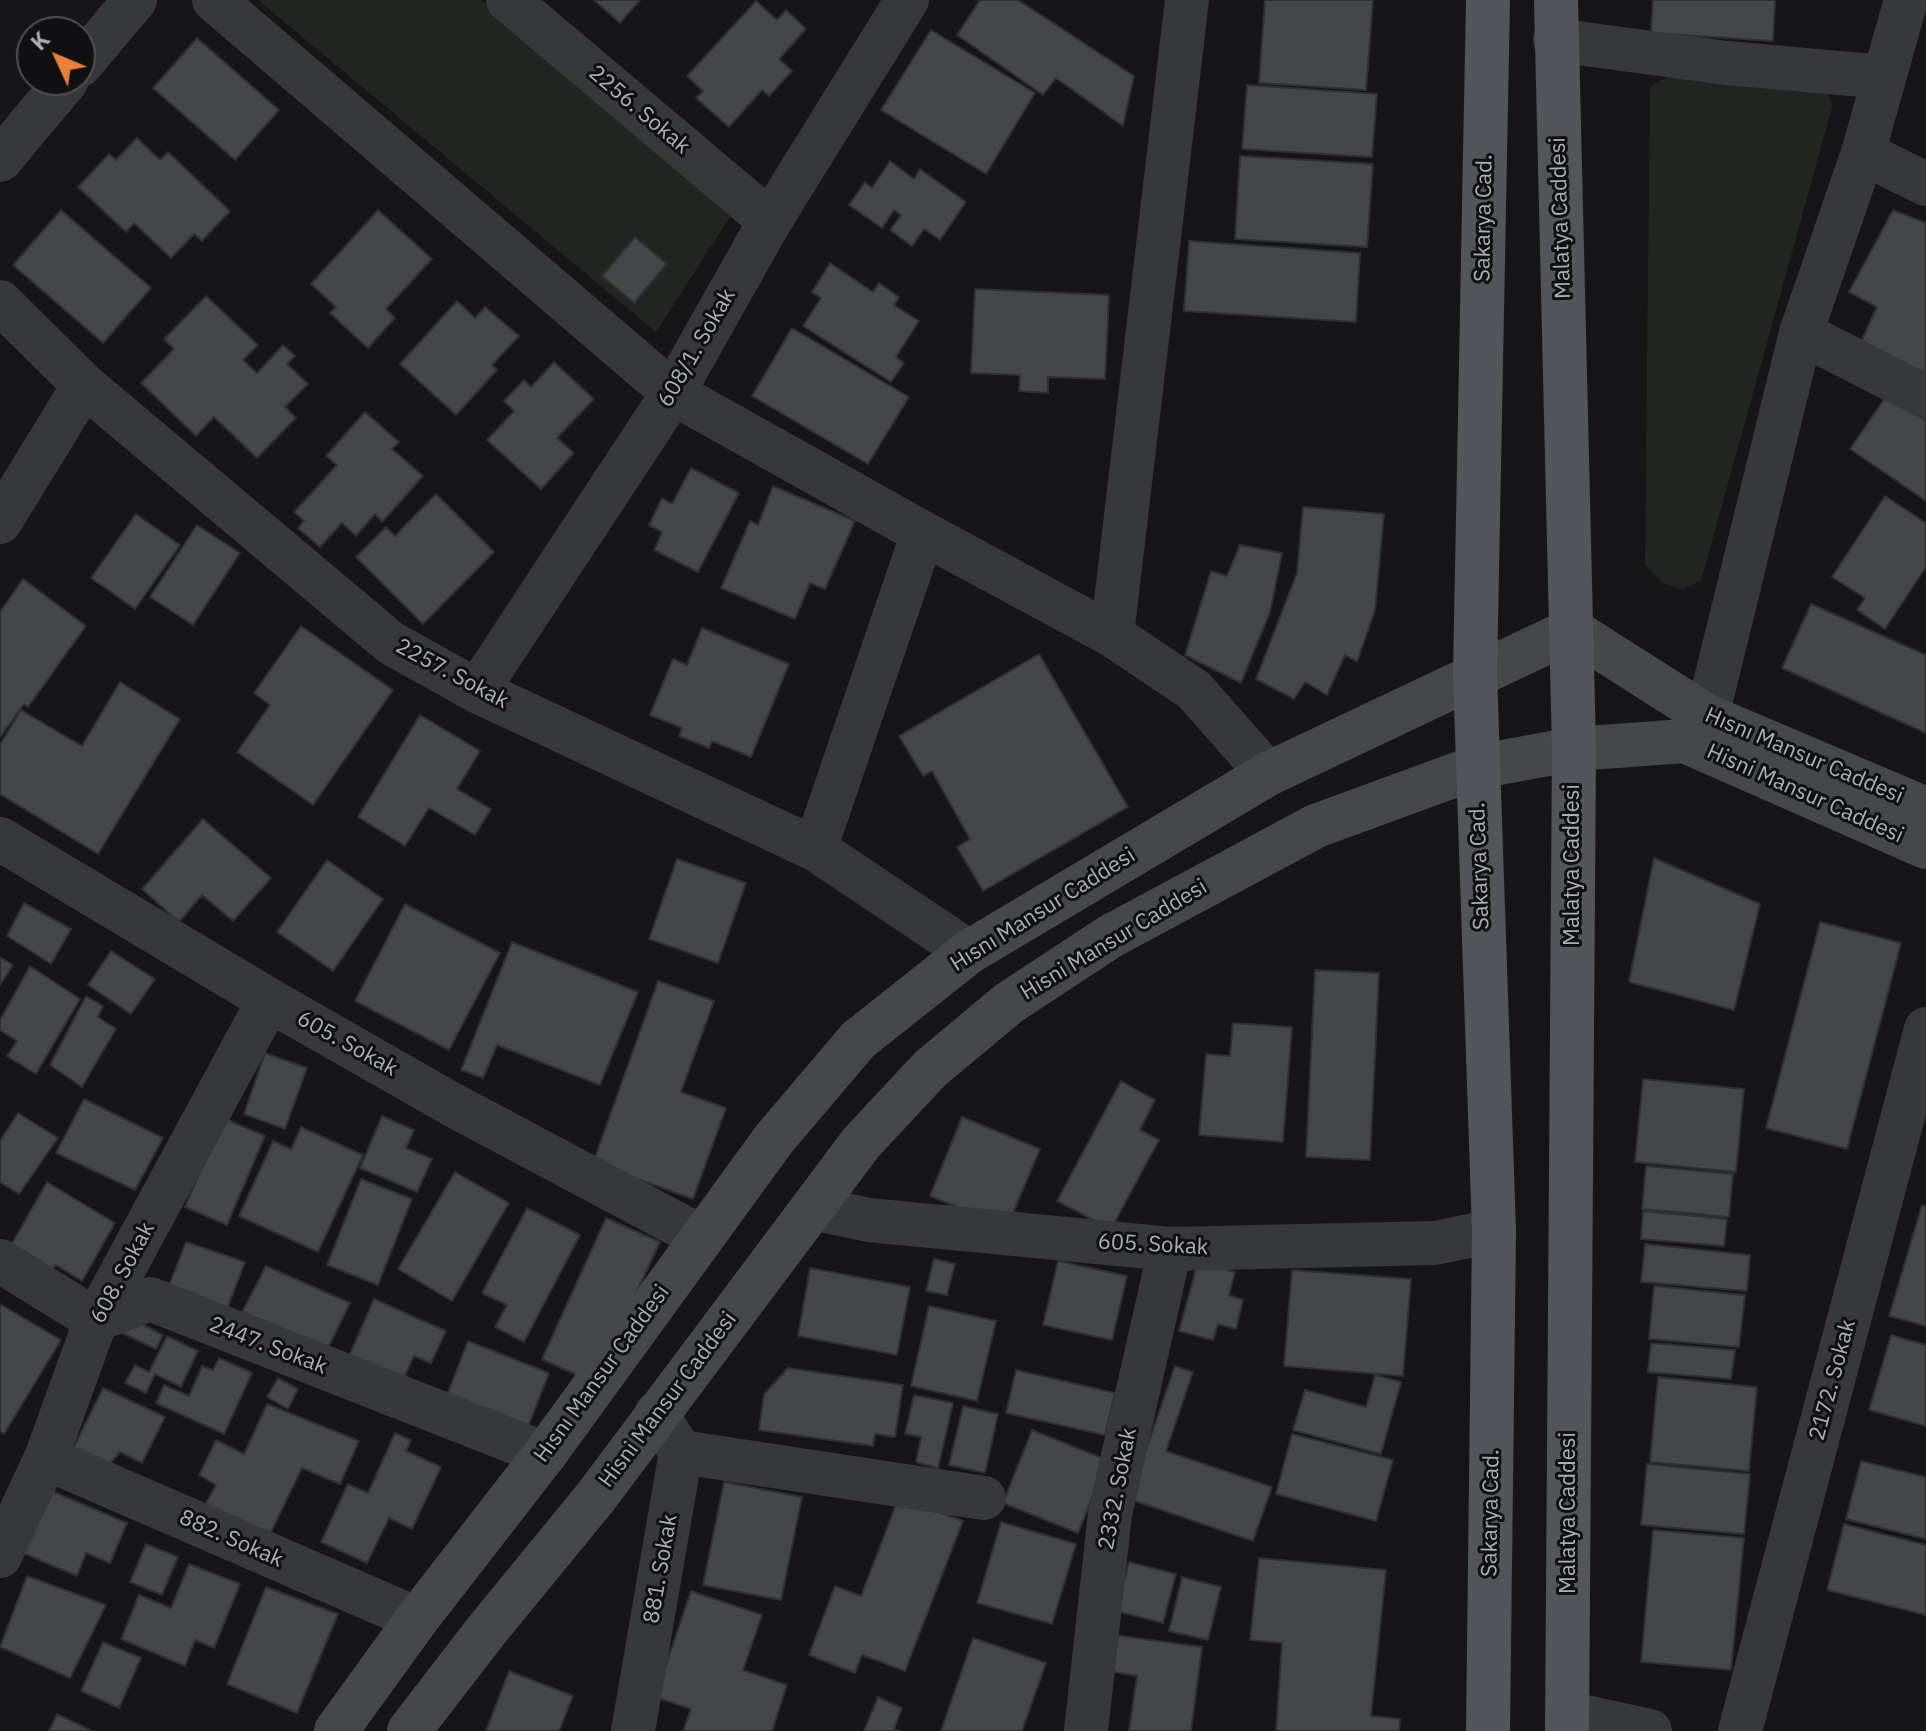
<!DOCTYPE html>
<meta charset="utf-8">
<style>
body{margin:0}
#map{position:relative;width:1926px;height:1731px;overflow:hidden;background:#151517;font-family:"IBM Plex Sans",sans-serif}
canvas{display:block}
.north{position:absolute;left:16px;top:16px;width:80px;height:80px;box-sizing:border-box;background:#101012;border:2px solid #4d5054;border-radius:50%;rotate:314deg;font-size:22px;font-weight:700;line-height:32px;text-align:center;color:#a8b0b6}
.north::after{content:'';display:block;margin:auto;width:28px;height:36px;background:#e9813b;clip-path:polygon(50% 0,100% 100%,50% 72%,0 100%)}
</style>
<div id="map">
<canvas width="1926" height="1731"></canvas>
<div class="north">K</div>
</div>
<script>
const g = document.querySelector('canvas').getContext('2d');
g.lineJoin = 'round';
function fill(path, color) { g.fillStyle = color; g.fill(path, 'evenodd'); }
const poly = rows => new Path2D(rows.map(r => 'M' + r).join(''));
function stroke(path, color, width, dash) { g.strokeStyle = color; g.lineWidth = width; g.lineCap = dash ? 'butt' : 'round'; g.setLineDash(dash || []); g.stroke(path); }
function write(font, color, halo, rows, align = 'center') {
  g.font = font + ' "IBM Plex Sans",sans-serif'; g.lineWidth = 6; g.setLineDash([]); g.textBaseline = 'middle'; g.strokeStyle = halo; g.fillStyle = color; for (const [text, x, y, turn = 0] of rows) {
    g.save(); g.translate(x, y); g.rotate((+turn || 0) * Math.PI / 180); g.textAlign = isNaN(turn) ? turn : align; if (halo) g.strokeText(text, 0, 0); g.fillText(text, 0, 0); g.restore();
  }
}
const green = poly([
 [258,0,482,0,735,209,656,332],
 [1683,68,1820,81,1833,104,1701,581,1683,589,1662,583,1645,564,1650,87]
]);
const building = poly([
 [594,0,640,0,620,23,594,0],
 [980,0,1018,0,1134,76,1123,126,1056,78,1043,95,957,35,980,0],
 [1265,0,1373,0,1366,90,1259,83,1265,0],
 [1653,0,1775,0,1773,41,1651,33,1653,0],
 [756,1,777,20,786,10,806,29,779,59,792,71,769,96,762,90,729,127,696,98,703,91,687,76,756,1],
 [931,30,1035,93,986,174,881,110,931,30],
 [197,38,279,110,235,160,153,88,197,38],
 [1247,85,1377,94,1372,157,1242,149,1247,85],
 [137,138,160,160,168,152,230,211,202,241,194,234,171,258,134,223,126,232,78,187,109,154,116,160,137,138],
 [1240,156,1373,164,1367,247,1235,239,1240,156],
 [890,161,914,179,920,169,966,202,940,240,924,229,912,246,890,230,901,215,894,210,882,228,849,205,865,182,872,188,890,161],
 [61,210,151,288,103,343,13,265,61,210],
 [378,210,432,259,386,309,395,318,368,348,330,313,336,307,311,284,378,210],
 [1893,210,1926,223,1926,377,1860,344,1877,307,1849,292,1893,210],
 [635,237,667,264,634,303,602,276,635,237],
 [1189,241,1360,253,1356,322,1184,311,1189,241],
 [830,263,873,292,879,283,899,297,894,305,919,321,896,357,904,363,891,382,803,326,821,298,812,292,830,263],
 [975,289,1109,295,1105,379,1048,377,1048,393,1019,391,1020,375,971,373,975,289],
 [206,296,258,345,243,360,257,373,283,345,295,356,287,364,308,384,285,407,296,418,257,458,214,417,196,436,141,383,174,349,164,339,206,296],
 [457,301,475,318,485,307,519,336,492,365,497,370,456,415,400,364,457,301],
 [792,328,909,397,868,464,752,396,792,328],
 [554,362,594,399,557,438,574,453,541,489,487,440,514,411,504,401,524,380,531,387,554,362],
 [1887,395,1926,421,1926,501,1850,449,1887,395],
 [365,412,399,442,392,449,423,476,382,522,375,514,356,536,342,523,320,547,298,528,304,521,294,512,337,465,326,456,365,412],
 [691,468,739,493,698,572,654,550,662,532,649,525,662,498,672,504,691,468],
 [773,486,855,521,825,589,810,583,795,619,721,588,750,521,758,525,773,486],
 [436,494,494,552,423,624,356,557,386,527,395,536,436,494],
 [1885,496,1926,523,1926,567,1885,629,1857,610,1865,598,1832,577,1885,496],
 [1303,507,1384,514,1375,610,1357,662,1345,655,1327,695,1305,682,1294,699,1256,679,1297,573,1303,507],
 [136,514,180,545,135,609,91,578,136,514],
 [197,525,240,553,193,625,150,597,197,525],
 [1240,545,1282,553,1270,612,1241,683,1185,655,1211,571,1227,576,1240,545],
 [23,579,86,626,28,707,24,704,0,737,0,612,23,579],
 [1811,604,1926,655,1926,733,1782,668,1811,604],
 [301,626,393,690,313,805,237,752,270,705,254,693,301,626],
 [702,628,789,664,751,757,712,741,709,748,679,736,682,728,650,715,673,659,687,665,702,628],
 [1039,654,1128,807,983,891,957,847,970,839,932,771,923,776,899,736,1039,654],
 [120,682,180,719,98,854,0,794,0,745,21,710,82,746,120,682],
 [420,715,480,751,457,789,491,809,475,835,429,808,405,846,358,817,420,715],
 [203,819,271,878,233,921,202,895,179,922,142,889,203,819],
 [1654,858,1760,904,1734,1010,1629,982,1654,858],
 [677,859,746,883,718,963,649,939,677,859],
 [327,860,383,899,333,971,277,932,327,860],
 [24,903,71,929,51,964,7,936,24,903],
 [405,904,500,953,449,1050,355,1001,405,904],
 [1820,922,1901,943,1847,1149,1766,1128,1820,922],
 [512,942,638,992,600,1085,497,1045,483,1078,461,1070,512,942],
 [111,951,155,979,131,1014,88,985,111,951],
 [0,957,13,965,0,985,0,957],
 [30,966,80,999,36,1074,7,1056,17,1041,0,1030,0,1020,30,966],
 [1315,970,1379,973,1370,1160,1306,1157,1315,970],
 [658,981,714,1001,681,1092,726,1108,693,1199,593,1163,658,981],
 [86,996,103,1006,98,1017,116,1029,82,1087,50,1065,86,996],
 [1233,1023,1292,1027,1283,1142,1199,1135,1206,1054,1230,1056,1233,1023],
 [265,1053,307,1068,285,1129,244,1114,265,1053],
 [1643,1079,1744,1089,1736,1172,1635,1162,1643,1079],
 [1121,1081,1155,1100,1140,1130,1159,1140,1111,1229,1057,1201,1121,1081],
 [84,1099,163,1138,135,1190,56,1153,84,1099],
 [18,1113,58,1138,19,1194,0,1182,0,1141,18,1113],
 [382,1116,414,1130,406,1148,432,1159,417,1192,360,1168,382,1116],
 [962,1117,1040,1149,1007,1227,930,1196,962,1117],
 [223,1118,265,1136,227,1225,185,1207,223,1118],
 [301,1127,363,1155,318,1252,239,1216,273,1141,291,1149,301,1127],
 [1646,1166,1733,1174,1729,1217,1642,1209,1646,1166],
 [455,1172,509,1203,452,1301,398,1269,455,1172],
 [361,1179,412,1199,378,1285,327,1265,361,1179],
 [47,1182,115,1223,82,1281,56,1265,51,1271,10,1247,47,1182],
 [1922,1205,1926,1207,1926,1326,1889,1316,1922,1205],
 [527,1208,580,1235,524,1342,495,1327,507,1305,482,1293,527,1208],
 [1643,1211,1727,1219,1724,1246,1641,1239,1643,1211],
 [606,1218,660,1242,594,1383,542,1359,606,1218],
 [186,1242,245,1262,227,1309,168,1288,186,1242],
 [1645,1244,1750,1255,1747,1291,1641,1282,1645,1244],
 [934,1259,955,1264,947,1295,926,1291,934,1259],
 [1058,1261,1127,1276,1112,1340,1043,1325,1058,1261],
 [1198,1262,1235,1272,1229,1295,1243,1300,1236,1329,1218,1324,1213,1340,1179,1331,1198,1262],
 [266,1266,350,1303,328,1348,242,1312,266,1266],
 [810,1268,910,1287,897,1355,798,1336,810,1268],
 [1292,1270,1411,1279,1403,1376,1284,1366,1292,1270],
 [1654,1286,1745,1295,1739,1347,1649,1339,1654,1286],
 [374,1299,446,1331,431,1363,414,1356,400,1387,346,1363,374,1299],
 [0,1304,61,1340,4,1434,0,1431,0,1304],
 [929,1306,996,1321,977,1401,911,1386,929,1306],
 [129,1318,163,1335,156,1349,122,1333,129,1318],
 [1891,1335,1926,1345,1926,1426,1869,1410,1891,1335],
 [167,1336,198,1351,181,1387,155,1374,146,1393,125,1383,135,1365,149,1372,167,1336],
 [468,1341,549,1373,526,1432,445,1400,468,1341],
 [1651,1343,1735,1350,1731,1379,1648,1372,1651,1343],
 [219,1358,252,1373,224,1434,156,1403,164,1385,189,1396,202,1366,213,1370,219,1358],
 [1175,1366,1193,1372,1166,1451,1272,1487,1253,1541,1129,1499,1175,1366],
 [788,1368,903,1385,895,1437,875,1434,873,1446,759,1430,764,1394,788,1368],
 [1016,1370,1115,1393,1105,1435,1006,1413,1016,1370],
 [1375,1375,1401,1382,1381,1454,1293,1430,1305,1390,1366,1407,1375,1375],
 [1658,1377,1757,1387,1749,1471,1650,1462,1658,1377],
 [278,1378,298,1389,288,1409,267,1397,278,1378],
 [103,1388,165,1417,142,1463,120,1452,103,1471,73,1449,103,1388],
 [914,1395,953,1403,938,1468,916,1462,921,1437,905,1434,914,1395],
 [267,1404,359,1441,340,1484,302,1468,270,1534,205,1505,216,1485,199,1475,216,1440,244,1454,267,1404],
 [963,1406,998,1414,985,1473,949,1465,963,1406],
 [1032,1430,1107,1460,1078,1533,1003,1503,1032,1430],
 [395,1433,411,1440,406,1451,441,1467,412,1529,389,1518,367,1563,321,1542,348,1484,368,1493,395,1433],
 [1292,1434,1393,1460,1376,1521,1276,1494,1292,1434],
 [1861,1461,1926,1477,1926,1539,1846,1519,1861,1461],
 [1647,1464,1750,1474,1744,1534,1641,1525,1647,1464],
 [724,1482,802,1497,781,1600,703,1585,724,1482],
 [47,1489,127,1523,110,1563,86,1553,77,1576,21,1552,47,1489],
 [899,1497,963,1521,905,1671,862,1655,855,1673,809,1655,835,1586,861,1596,899,1497],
 [1001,1522,1076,1544,1052,1624,977,1603,1001,1522],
 [1844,1524,1926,1545,1926,1615,1827,1590,1844,1524],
 [1653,1530,1744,1538,1731,1670,1641,1662,1653,1530],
 [146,1544,178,1557,162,1595,130,1582,146,1544],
 [1259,1558,1386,1570,1371,1716,1400,1719,1399,1731,1276,1731,1282,1643,1250,1640,1259,1558],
 [1129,1562,1176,1574,1163,1623,1116,1611,1129,1562],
 [189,1564,240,1584,214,1648,195,1640,185,1666,121,1639,139,1595,171,1608,189,1564],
 [27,1576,106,1605,70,1678,0,1647,27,1576],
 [1182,1577,1221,1587,1208,1640,1169,1631,1182,1577],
 [266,1587,338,1614,297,1713,227,1684,266,1587],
 [691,1591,762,1615,743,1670,787,1685,772,1731,683,1731,691,1709,655,1697,691,1591],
 [1114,1635,1202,1647,1191,1731,1129,1731,1137,1676,1109,1671,1114,1635],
 [973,1638,1046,1663,1022,1731,941,1731,973,1638],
 [103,1642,141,1658,119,1708,81,1691,103,1642],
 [509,1671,573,1696,559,1731,486,1731,509,1671],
 [878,1697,902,1708,894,1729,899,1731,864,1731,878,1697],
 [57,1714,92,1731,49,1731,57,1714]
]);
const minor = poly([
 [214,0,673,393,923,533,1112,635,1194,690,1268,774],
 [508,0,770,221],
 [1555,40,1727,63,1884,77],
 [80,65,135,0],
 [1863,153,1926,184],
 [0,160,67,80],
 [0,302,84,385,391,643,477,691,815,849,969,952],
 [1801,333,1926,397],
 [0,522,84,385],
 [1112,635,1187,0],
 [477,691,673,393,770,221,907,0],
 [0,839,269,1000,453,1105,701,1237],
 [815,849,923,533],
 [812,1208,869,1220,1170,1249,1435,1243,1494,1231],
 [0,1261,96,1320,150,1299,545,1454],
 [681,1452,984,1498],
 [46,1458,417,1619],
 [0,1556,46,1458,96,1320,269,1000],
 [1567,1713,1650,1731],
 [633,1731,681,1452,656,1414],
 [1086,1731,1110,1514,1170,1249],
 [1740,1731,1926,1029]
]);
const tertiary = poly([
 [1707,716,1801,333,1863,153,1906,0]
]);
const secondary = poly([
 [336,1731,417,1619,545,1454,774,1139,858,1040,969,952,1268,774,1572,630,1707,716,1926,809],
 [409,1731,486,1631,595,1498,861,1143,930,1069,1009,1003,1111,936,1316,826,1477,767,1574,749,1685,741,1926,847]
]);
const primary = poly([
 [1488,0,1475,674,1494,1231,1488,1731],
 [1556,0,1574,749,1567,1731]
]);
const streetNames = [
 ["2256. Sokak",639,110,40],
 ["Sakarya Cad.",1484,218,-89],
 ["Malatya Caddesi",1561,218,-92],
 ["608/1. Sokak",697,348,-60],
 ["2257. Sokak",452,674,28],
 ["Hısnı Mansur Caddesi",1804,756,23],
 ["Hisni Mansur Caddesi",1805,794,24],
 ["Malatya Caddesi",1573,865,-90],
 ["Sakarya Cad.",1480,866,-92],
 ["Hısnı Mansur Caddesi",1043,910,-32],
 ["Hisni Mansur Caddesi",1114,940,-31],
 ["605. Sokak",347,1044,29],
 ["605. Sokak",1153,1245,3],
 ["608. Sokak",123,1273,-62],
 ["2447. Sokak",268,1346,21],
 ["Hısnı Mansur Caddesi",602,1374,-54],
 ["2172. Sokak",1833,1380,-75],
 ["Hisni Mansur Caddesi",668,1400,-53],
 ["2332. Sokak",1118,1489,-79],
 ["Sakarya Cad.",1491,1513,-89],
 ["Malatya Caddesi",1569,1513,-90],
 ["882. Sokak",231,1539,24],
 ["881. Sokak",661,1569,-80]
];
fill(green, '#20261f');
fill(building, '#44474a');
stroke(building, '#2f3033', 2);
stroke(minor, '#36383c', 44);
stroke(tertiary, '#36383c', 44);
stroke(secondary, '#44484b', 44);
stroke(primary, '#52565a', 44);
write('22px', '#a8b0b6', '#101012', streetNames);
</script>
